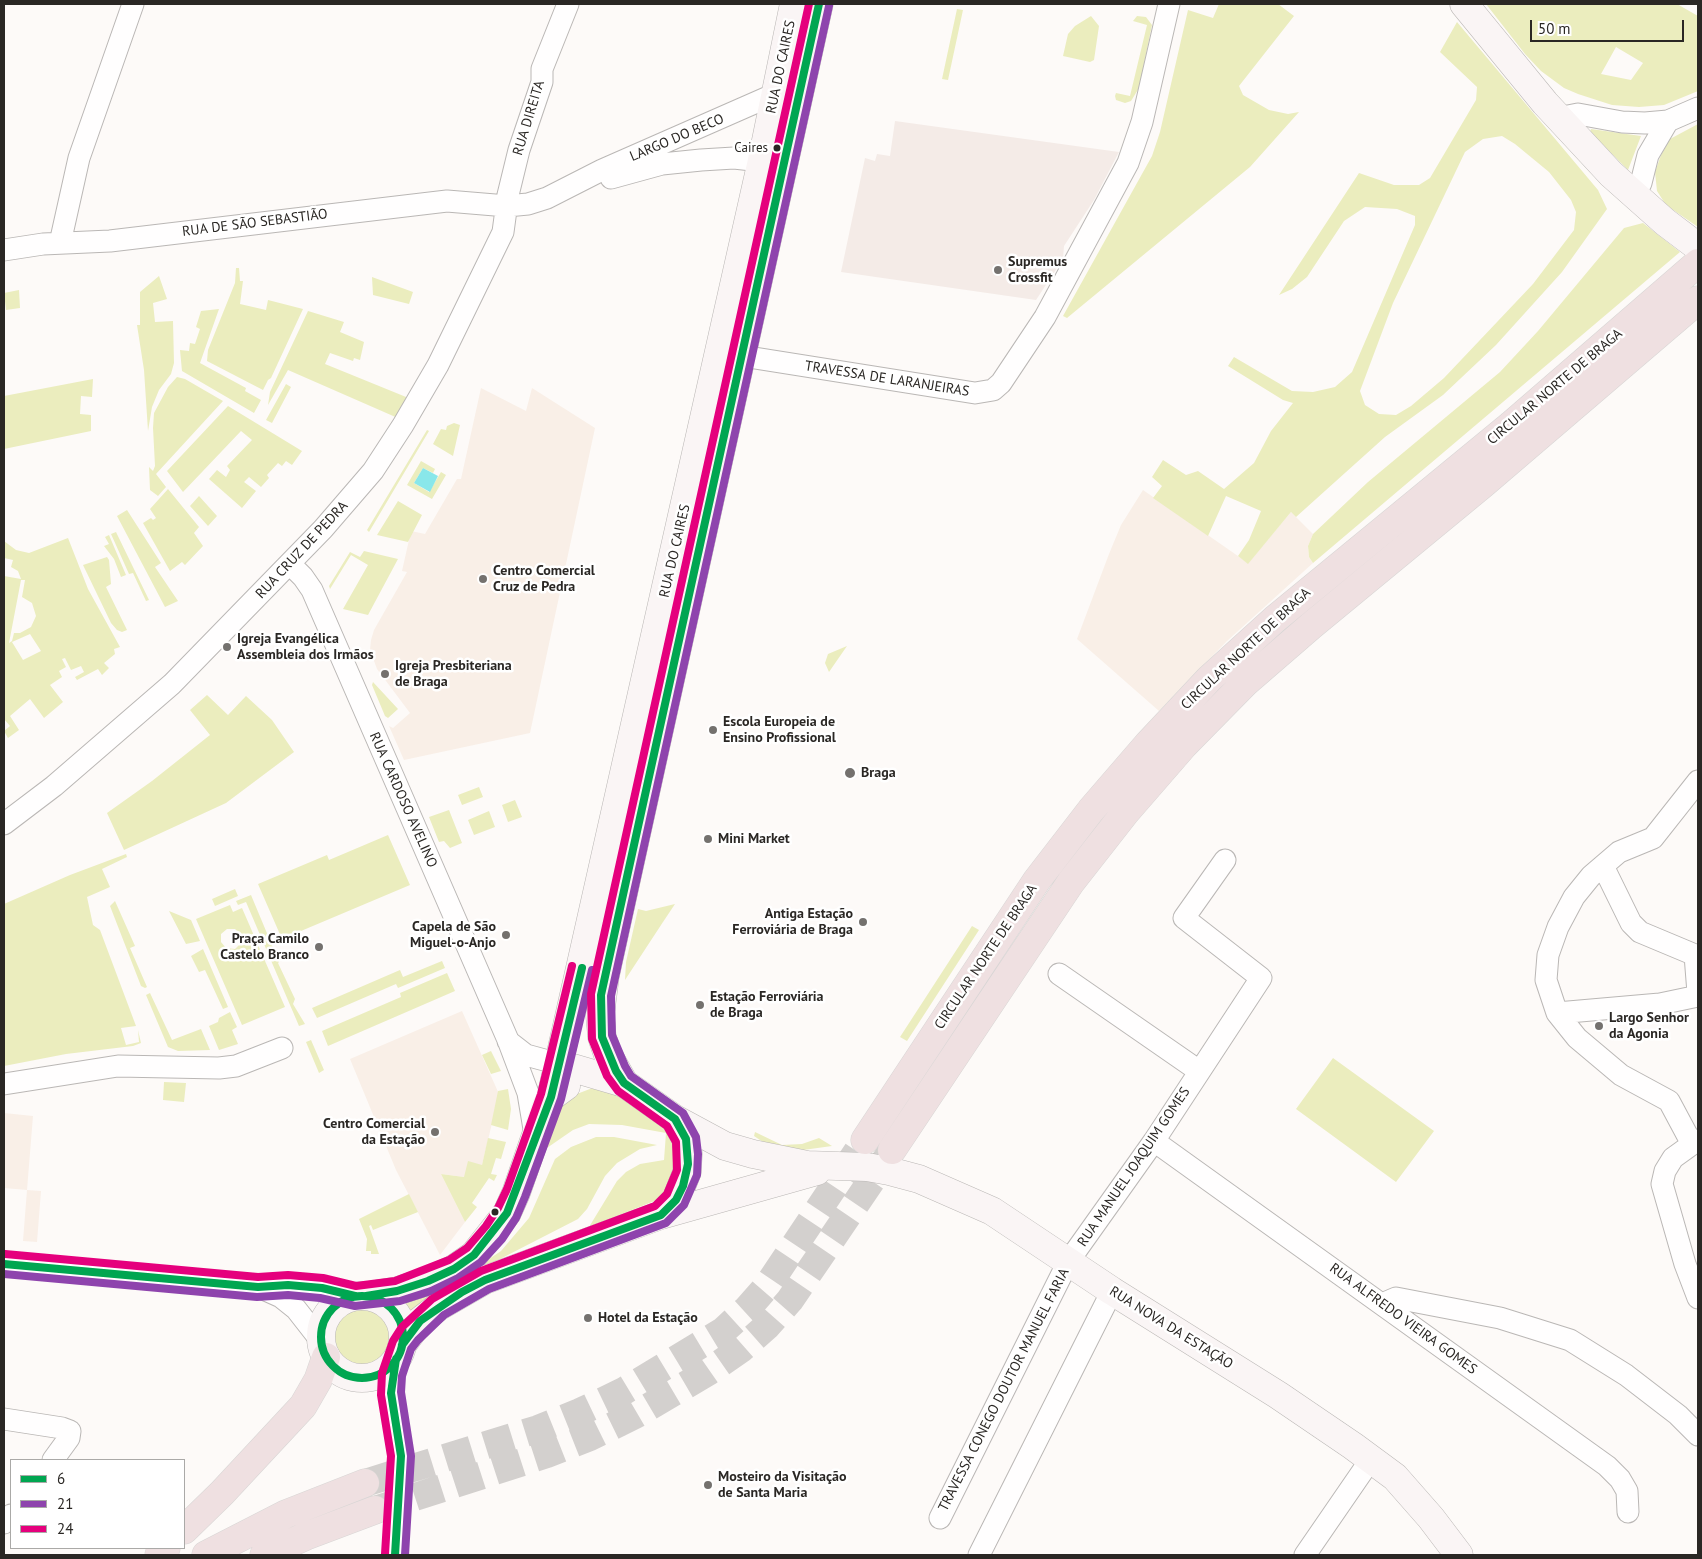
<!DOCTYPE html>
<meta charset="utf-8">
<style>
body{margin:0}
#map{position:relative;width:1702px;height:1559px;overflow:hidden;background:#fdfaf8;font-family:"PT Sans",sans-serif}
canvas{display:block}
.frame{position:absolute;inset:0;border:5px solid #2a2724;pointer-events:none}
.legend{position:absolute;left:10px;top:1459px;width:175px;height:90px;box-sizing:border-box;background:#fff;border:1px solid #aaa9a7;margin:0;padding:6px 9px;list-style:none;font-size:15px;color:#2a2724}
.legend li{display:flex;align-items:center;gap:10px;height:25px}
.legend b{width:25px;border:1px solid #aaa9a7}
.scale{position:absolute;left:1530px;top:20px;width:154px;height:22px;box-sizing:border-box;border:2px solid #2a2724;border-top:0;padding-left:6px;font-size:15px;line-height:18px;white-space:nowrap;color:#2a2724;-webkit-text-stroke:4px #fff;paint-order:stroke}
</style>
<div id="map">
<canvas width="1702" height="1559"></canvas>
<div class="frame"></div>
<ul class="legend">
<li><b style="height:6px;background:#00a651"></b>6</li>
<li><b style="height:6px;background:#8e44ad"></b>21</li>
<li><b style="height:6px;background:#e5007d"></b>24</li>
</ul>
<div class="scale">50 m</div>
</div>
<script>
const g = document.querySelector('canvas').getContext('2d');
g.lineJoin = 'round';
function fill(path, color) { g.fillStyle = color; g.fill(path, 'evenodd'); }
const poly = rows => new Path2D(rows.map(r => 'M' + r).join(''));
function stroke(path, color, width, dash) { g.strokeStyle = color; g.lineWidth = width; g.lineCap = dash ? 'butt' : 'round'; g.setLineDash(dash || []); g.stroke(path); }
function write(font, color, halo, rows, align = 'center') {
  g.font = font + ' "PT Sans",sans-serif'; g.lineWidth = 5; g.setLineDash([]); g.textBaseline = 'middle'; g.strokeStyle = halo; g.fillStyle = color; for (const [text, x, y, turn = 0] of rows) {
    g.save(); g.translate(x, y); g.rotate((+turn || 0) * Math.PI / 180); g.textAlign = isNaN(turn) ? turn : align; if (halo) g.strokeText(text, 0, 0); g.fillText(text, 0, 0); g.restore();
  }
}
const commercial = poly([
 [481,388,526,411,532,388,595,428,530,733,404,760,389,726,393,728,410,713,377,669,370,650,371,640,374,630,407,572,402,571,411,531,425,534,457,479,461,479],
 [1143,490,1248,563,1291,512,1313,534,1308,546,1309,557,1313,563,1227,641,1159,711,1077,639,1109,554,1121,525],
 [462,1011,499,1094,482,1165,464,1177,441,1174,465,1222,440,1255,396,1170,350,1059],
 [4,1113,33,1116,27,1190,41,1191,37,1242,23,1241,27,1190,4,1188]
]);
const industrial = poly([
 [895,121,1119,152,1094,200,1064,246,1063,259,1036,300,841,272,865,158,875,161,877,154,890,156]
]);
const green = poly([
 [1219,4,1278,4,1294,16,1239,86,1243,95,1269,110,1288,114,1299,112,1250,167,1067,318,1063,316,1152,156,1160,132,1188,10,1213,18],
 [1486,4,1677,4,1698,16,1698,91,1664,105,1639,107,1612,105,1578,94,1564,88,1541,71,1525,54],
 [1616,47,1643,63,1631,80,1601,74],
 [957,9,963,10,948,80,942,79],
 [1091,16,1099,26,1094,60,1090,62,1063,56,1068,34,1075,26],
 [1137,16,1146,17,1152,25,1139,88,1131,101,1125,103,1116,100,1115,96,1116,93,1130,96,1147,25,1133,21],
 [1457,22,1598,190,1607,209,1562,272,1496,345,1443,395,1385,437,1296,517,1291,512,1248,564,1238,556,1249,540,1261,511,1226,496,1208,536,1153,498,1162,486,1152,477,1163,460,1186,475,1198,471,1224,489,1254,463,1271,431,1293,403,1283,400,1228,366,1234,357,1292,391,1313,392,1335,387,1352,372,1415,225,1415,216,1397,209,1365,207,1344,221,1307,277,1292,289,1279,295,1359,173,1394,185,1419,185,1430,178,1476,100,1477,87,1440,52],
 [1502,136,1515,144,1549,172,1571,200,1576,212,1574,230,1533,284,1444,378,1411,406,1396,415,1379,414,1365,405,1360,391,1393,303,1465,152,1483,139],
 [1698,124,1698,227,1666,205,1657,191,1655,172,1661,155,1670,139],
 [1591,129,1641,136,1628,170,1590,132],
 [1643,223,1680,252,1313,563,1309,557,1308,546,1313,534,1368,482,1500,372,1538,331,1624,228],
 [236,268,239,268,240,281,243,281,240,304,266,310,268,300,303,309,271,378,268,380,263,390,207,361,208,350,235,283],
 [159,276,167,299,153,303,155,322,173,321,174,363,171,374,159,390,152,407,148,431,144,370,137,325,140,325,140,292],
 [372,277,413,292,409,304,373,295],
 [19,290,20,308,6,310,4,293],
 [219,309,200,363,246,388,245,391,261,400,254,413,182,371,180,350,189,351,190,343,195,344,200,329,196,327,201,311],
 [308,311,344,322,340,332,364,342,360,360,354,358,353,361,330,353,325,364,411,399,400,419,288,370,268,405,270,392],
 [177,377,185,379,223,401,156,474,166,487,158,496,150,490,149,467,153,471,155,466,153,428,154,413,168,387],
 [93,379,92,397,81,396,80,414,91,415,91,431,4,449,4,396],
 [286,384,291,387,272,423,266,420],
 [228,406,302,451,292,465,286,461,282,466,278,463,267,475,269,478,261,487,249,477,244,482,256,491,242,508,209,479,217,470,226,477,230,470,227,466,252,440,241,431,183,492,167,471],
 [454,423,460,425,453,456,433,444,441,429,446,430,447,426],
 [427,430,429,431,369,532,367,530],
 [421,461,435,469,433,473,423,468,414,483,429,492,441,472,446,475,432,499,407,485],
 [168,489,199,527,194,533,203,546,185,565,182,562,170,571,143,523,151,518,153,520,156,518,150,509],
 [199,496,217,516,208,526,190,506],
 [398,501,422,515,408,542,377,535],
 [127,510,161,563,155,567,178,601,165,607,117,516],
 [116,532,149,600,146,601,133,573,129,574,111,534],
 [109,535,126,575,121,577,114,559,104,546,109,544,105,537],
 [68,538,88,589,120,647,114,649,115,654,104,663,109,668,102,675,98,669,77,680,75,677,84,672,81,666,71,670,65,658,62,659,66,667,59,671,62,677,50,685,63,702,44,718,30,699,10,716,19,730,8,738,4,731,10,726,4,719,4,576,21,579,18,571,11,567,13,560,4,558,4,541,16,550,29,553],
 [21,580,25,580,22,597,32,603,36,616,31,627,20,633,14,633,12,641,9,643],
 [30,634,41,651,23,660,12,642],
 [364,551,398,559,368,615,343,609,368,565,351,555,330,589,329,586,350,552,360,557],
 [107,557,109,560,111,584,106,587,127,630,122,632,117,630,111,623,83,565],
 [847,646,829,672,825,663,828,654],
 [373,682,398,709,388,718,385,716,372,685],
 [207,695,228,715,246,696,272,720,294,752,226,803,124,850,107,813,152,781,210,735,190,710],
 [479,787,483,797,462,805,458,795],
 [515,800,522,817,508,822,502,805],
 [449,810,462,843,450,848,444,841,439,842,429,817],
 [489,811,495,827,474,835,468,820],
 [388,835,410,885,282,939,258,884,327,855,329,860],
 [126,854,127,857,102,869,110,887,87,897,93,925,100,930,136,1026,121,1028,126,1045,139,1042,138,1030,141,1043,133,1046,66,1054,4,1066,4,904,70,875],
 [235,889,238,896,215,906,212,899],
 [251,895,279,962,278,963,295,999,293,1004,305,1024,299,1026,246,902,238,905,236,901],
 [115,901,135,946,130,948,147,987,145,988,141,986,110,906],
 [675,904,663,922,625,980,626,962,638,909,646,911],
 [230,905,233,912,242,908,285,1007,242,1025,196,919],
 [227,929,235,929,241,935,241,943,235,949,226,948,221,942,221,934],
 [169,911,191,920,200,941,186,944],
 [972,926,979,930,907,1041,900,1037],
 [203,949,228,1007,223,1009,205,970,199,972,191,956],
 [442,961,445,968,398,988,396,984,317,1018,312,1008,400,970,403,977],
 [447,973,455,991,328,1046,322,1031,401,997,400,993],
 [150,993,172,1040,201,1029,210,1050,178,1051,168,1047,146,995],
 [230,1012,237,1027,232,1030,238,1044,219,1050,209,1026,218,1022,219,1018],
 [311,1040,324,1070,319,1073,306,1042],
 [491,1051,501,1071,491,1074,482,1055],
 [1333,1058,1434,1131,1396,1182,1296,1109],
 [164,1082,186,1083,184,1102,163,1100],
 [595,1087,618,1094,669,1128,679,1146,671,1188,657,1200,589,1227,617,1181,626,1172,640,1164,664,1160,666,1133,622,1125,589,1124,573,1130,544,1150,560,1106,569,1097],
 [508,1089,511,1109,508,1130,491,1125,498,1091],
 [755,1132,782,1145,802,1144,819,1138,832,1146,803,1150,769,1146,754,1136],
 [596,1137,614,1137,657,1145,640,1149,617,1163,605,1176,587,1209,578,1219,461,1279,407,1317,402,1304,480,1265,501,1251,529,1218,555,1159,571,1147],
 [488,1138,506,1142,501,1159,496,1158,491,1174,497,1175,494,1181,489,1178,472,1203,477,1207,465,1222,441,1174,464,1177,468,1161,482,1165],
 [409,1194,418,1212,373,1230,371,1225,369,1226,379,1254,371,1254,371,1251,366,1251,367,1239,359,1219],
 '332 1337a31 31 0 1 1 62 0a31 31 0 1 1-62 0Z'
]);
const water = poly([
 [423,468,438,476,430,492,414,483]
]);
const highwayTunnel = poly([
 [365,1483,538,1429,580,1412,624,1391,723,1331,747,1309,768,1285,865,1140],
 [375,1510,547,1454,590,1437,635,1415,708,1372,741,1349,767,1326,790,1300,891,1152]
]);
const street = poly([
 [1561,121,1568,116,1578,114,1622,122,1645,123,1668,121,1698,108],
 [611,178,662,164,701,160,734,158,752,160,761,165],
 [1634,196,1641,183,1648,155,1668,121],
 [60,243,79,158,133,4],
 [4,250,43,244,110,241,447,201,507,206,528,204,547,198,602,170,775,94],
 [742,356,975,393,993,390,1001,383,1045,317,1128,163,1142,122,1169,4],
 [290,564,303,577,312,590,508,1040,528,1093,535,1135],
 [4,824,54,786,172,684,323,529,373,471,403,425,438,365,503,232,508,195,519,150,542,82,542,69,568,4],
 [1603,866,1631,923,1640,932,1695,955,1698,993],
 [1059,974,1199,1071],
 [1557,1013,1660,1004,1698,996],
 [508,1041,526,1055,559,1064],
 [4,1084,118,1066,219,1068,236,1066,282,1048],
 [1698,1140,1673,1158,1665,1171,1662,1184,1685,1264,1698,1298],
 [1154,1141,1607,1466,1620,1479,1627,1491,1628,1512],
 [1692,1144,1669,1101,1621,1075,1577,1038,1557,1013,1546,980,1548,955,1558,927,1574,897,1591,876,1619,852,1653,838,1698,781],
 [4,1264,258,1287,288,1285,322,1288,355,1296],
 [261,1288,281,1297,296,1309,321,1341],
 [1382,1304,1396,1298,1500,1318,1570,1340,1626,1375,1678,1415,1698,1435],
 [4,1419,62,1428,70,1431,69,1438,53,1460],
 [940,1518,1068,1262,1154,1141,1261,978,1184,918,1225,860],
 [4,1523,11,1515],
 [395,1555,401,1456,391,1393,396,1359],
 [979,1555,1112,1291],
 [1305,1555,1371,1459]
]);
const secondary = poly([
 [1464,4,1545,103,1611,174,1665,222,1698,247],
 [624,1083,608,1055,602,1037,600,1015,605,976,819,4],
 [551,1097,761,165,794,4],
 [675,1119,725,1146,753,1154,807,1165,867,1167,889,1171,919,1179,992,1211,1112,1291,1278,1395,1353,1446,1395,1477,1431,1518,1459,1555],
 [661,1215,817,1171],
 [366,1296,397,1291,428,1281,454,1269,474,1255,507,1213,516,1193,546,1106,551,1097,566,1086],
 '321 1337a41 41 0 1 1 82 0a41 41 0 1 1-82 0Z',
 [402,1345,420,1321,438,1307,485,1280,661,1215,676,1200,687,1172,688,1154,686,1139,675,1119,624,1083,559,1064]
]);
const highway = poly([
 [865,1140,1037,880,1091,810,1148,744,1209,679,1275,619,1511,425,1698,263],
 [892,1150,1071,882,1125,813,1184,745,1245,683,1312,625,1483,484,1698,300],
 [184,1530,222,1493,303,1406,318,1380,326,1357],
 [159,1555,166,1548],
 [206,1555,286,1514,365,1483],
 [264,1555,306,1536,375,1510]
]);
const bus1 = poly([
 [4,1264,258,1287,288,1285,322,1288,355,1296],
 [366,1296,397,1291,428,1281,454,1269,474,1255,507,1213,551,1097,582,968],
 '321 1337a41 41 0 1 1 82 0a41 41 0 1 1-82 0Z',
 [402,1345,420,1321,462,1292,485,1280,661,1215,676,1200,683,1186,688,1164,686,1139,675,1119,624,1083,616,1071,602,1037,601,995,819,4],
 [395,1555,401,1456,391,1393,396,1359]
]);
const bus2 = poly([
 [4,1274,257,1297,288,1295,320,1298,355,1306,400,1301,431,1291,458,1278,481,1262,502,1239,516,1218,525,1197,561,1099,592,970],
 [405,1555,411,1456,401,1392,402,1376,411,1349,418,1340,444,1315,489,1289,666,1223,684,1205,697,1175,698,1154,696,1137,683,1113,631,1076,625,1066,612,1035,611,996,829,6]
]);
const bus3 = poly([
 [5,1254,258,1277,288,1275,323,1278,356,1286,395,1281,449,1260,467,1248,486,1226,498,1208,507,1189,541,1094,572,966],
 [385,1554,391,1456,381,1395,382,1373,393,1341,402,1327,432,1299,481,1271,655,1206,667,1194,677,1170,676,1142,667,1126,618,1091,607,1076,592,1039,591,994,809,4]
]);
const markers = [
 [777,148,4.5,"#2a2724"],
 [998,270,5,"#74716e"],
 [483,579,5,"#74716e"],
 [227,647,5,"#74716e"],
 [385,674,5,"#74716e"],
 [713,730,5,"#74716e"],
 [850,773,6,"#74716e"],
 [708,839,5,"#74716e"],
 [863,922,5,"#74716e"],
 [506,935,5,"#74716e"],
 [319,947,5,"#74716e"],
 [700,1005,5,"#74716e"],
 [1599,1026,5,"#74716e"],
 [435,1132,5,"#74716e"],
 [495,1212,4.5,"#2a2724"],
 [588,1318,5,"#74716e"],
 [708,1485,5,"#74716e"]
];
const busNames = [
 ["Caires",768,148]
];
const streetNames = [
 ["RUA DO CAIRES",781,67,-78],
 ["RUA DIREITA",529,118,-73],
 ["LARGO DO BECO",677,138,-23],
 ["RUA DE SÃO SEBASTIÃO",255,223,-7],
 ["TRAVESSA DE LARANJEIRAS",887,379,9],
 ["CIRCULAR NORTE DE BRAGA",1555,387,-40],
 ["RUA CRUZ DE PEDRA",302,550,-47],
 ["RUA DO CAIRES",675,551,-77],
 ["CIRCULAR NORTE DE BRAGA",1246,649,-43],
 ["RUA CARDOSO AVELINO",403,800,66],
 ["CIRCULAR NORTE DE BRAGA",986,957,-56],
 ["RUA MANUEL JOAQUIM GOMES",1134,1167,-56],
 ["RUA ALFREDO VIEIRA GOMES",1403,1319,36],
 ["RUA NOVA DA ESTAÇÃO",1171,1328,32],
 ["TRAVESSA CONEGO DOUTOR MANUEL FARIA",1004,1390,-63]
];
const poiNames = [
 ["Supremus",1008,262],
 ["Crossfit",1008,278],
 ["Centro Comercial",493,571],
 ["Cruz de Pedra",493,587],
 ["Igreja Evangélica",237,639],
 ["Assembleia dos Irmãos",237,655],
 ["Igreja Presbiteriana",395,666],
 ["de Braga",395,682],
 ["Escola Europeia de",723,722],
 ["Ensino Profissional",723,738],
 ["Braga",861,773],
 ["Mini Market",718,839],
 ["Antiga Estação",853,914,"right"],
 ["Ferroviária de Braga",853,930,"right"],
 ["Capela de São",496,927,"right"],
 ["Miguel-o-Anjo",496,943,"right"],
 ["Praça Camilo",309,939,"right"],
 ["Castelo Branco",309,955,"right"],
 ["Estação Ferroviária",710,997],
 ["de Braga",710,1013],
 ["Largo Senhor",1609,1018],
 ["da Agonia",1609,1034],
 ["Centro Comercial",425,1124,"right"],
 ["da Estação",425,1140,"right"],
 ["Hotel da Estação",598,1318],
 ["Mosteiro da Visitação",718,1477],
 ["de Santa Maria",718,1493]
];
fill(commercial, '#f9efe7');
fill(industrial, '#f4ebe7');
fill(green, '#ebedbe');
fill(water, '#89e7ea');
stroke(highwayTunnel, '#d3d0ce', 28, [28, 14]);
stroke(street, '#bab7b5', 23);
stroke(secondary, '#bab7b5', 29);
stroke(highway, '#d8d6d5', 29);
stroke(street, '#fffefe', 21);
stroke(secondary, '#faf5f5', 28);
stroke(highway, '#efe0e1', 28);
stroke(bus1, '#00a651', 8);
stroke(bus2, '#8e44ad', 8);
stroke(bus3, '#e5007d', 8);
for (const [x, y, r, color] of markers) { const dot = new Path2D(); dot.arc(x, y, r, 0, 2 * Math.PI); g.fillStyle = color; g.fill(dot); stroke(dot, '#fff', 2); }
write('13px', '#2a2724', '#fff', busNames, 'right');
write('14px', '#2a2724', '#fff', streetNames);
write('bold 14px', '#2a2724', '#fff', poiNames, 'left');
</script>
